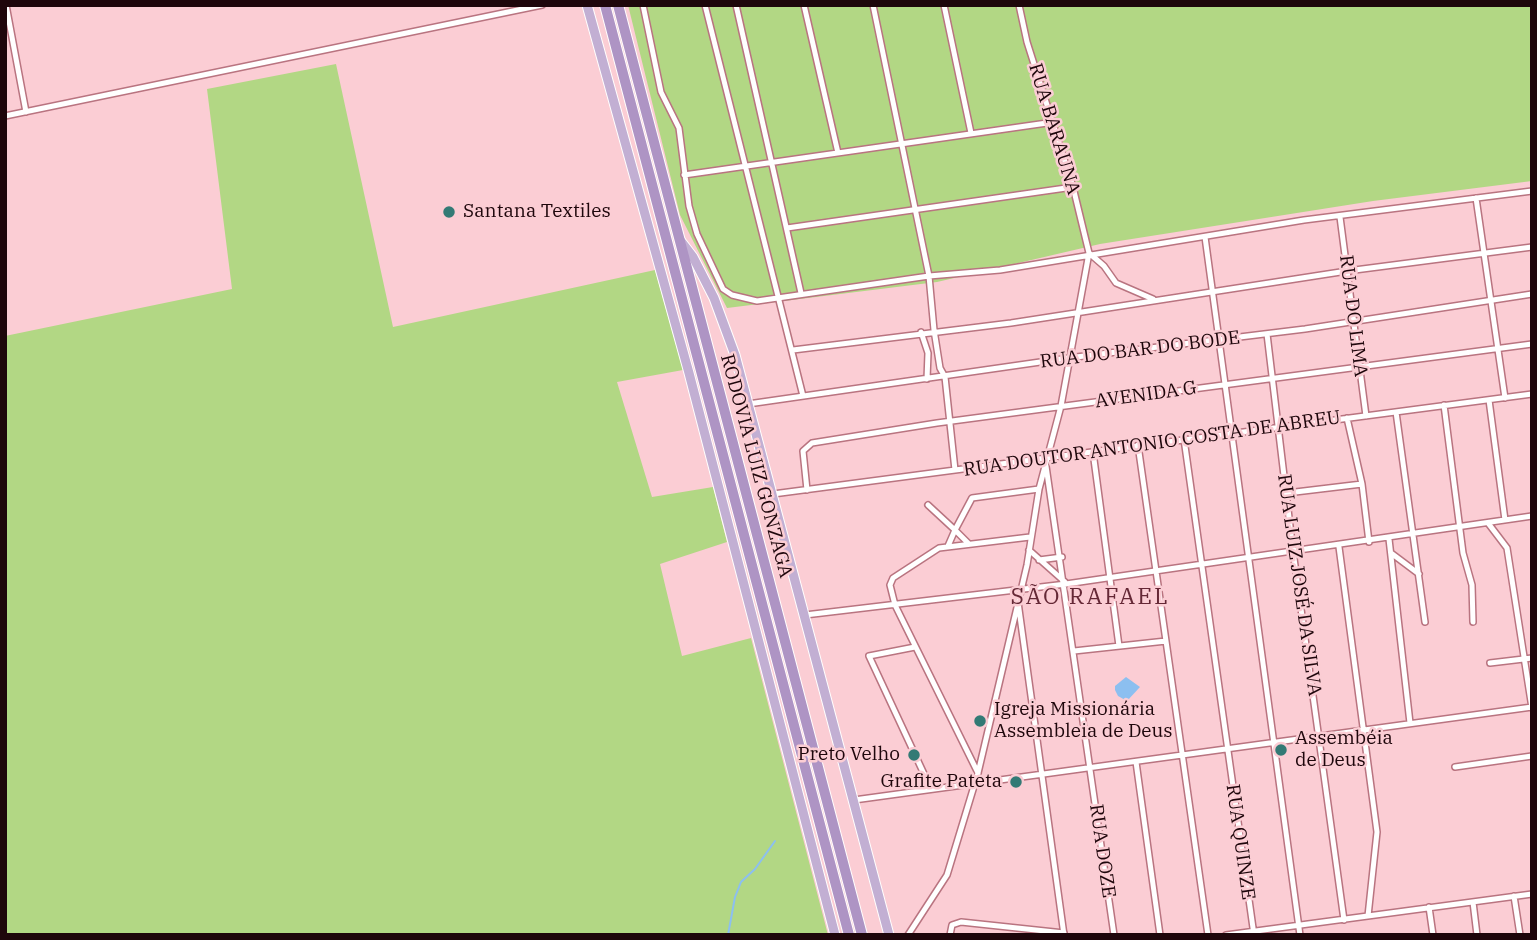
<!DOCTYPE html>
<meta charset="utf-8">
<style>
body{margin:0}
#map{position:relative;width:1537px;height:940px;overflow:hidden;background:#fbcdd4;font-family:"IBM Plex Serif",serif}
canvas{display:block}
.frame{position:absolute;inset:0;border:7px solid #1e060b;pointer-events:none}
</style>
<div id="map">
<canvas width="1537" height="940"></canvas>
<div class="frame"></div>
</div>
<script>
const g = document.querySelector('canvas').getContext('2d');
g.lineJoin = 'round';
function fill(path, color) { g.fillStyle = color; g.fill(path, 'evenodd'); }
const poly = rows => new Path2D(rows.map(r => 'M' + r).join(''));
function stroke(path, color, width, dash) { g.strokeStyle = color; g.lineWidth = width; g.lineCap = dash ? 'butt' : 'round'; g.setLineDash(dash || []); g.stroke(path); }
function write(font, color, halo, rows, align = 'center') {
  g.font = font + ' "IBM Plex Serif",serif'; g.lineWidth = 5; g.setLineDash([]); g.textBaseline = 'middle'; g.strokeStyle = halo; g.fillStyle = color; for (const [text, x, y, turn = 0] of rows) {
    g.save(); g.translate(x, y); g.rotate((+turn || 0) * Math.PI / 180); g.textAlign = isNaN(turn) ? turn : align; if (halo) g.strokeText(text, 0, 0); g.fillText(text, 0, 0); g.restore();
  }
}
const green = poly([
 [628,5,1532,5,1532,181,1373,201,1100,244,937,282,727,308,680,215],
 [336,64,393,327,655,270,683,370,617,382,652,497,713,487,727,542,660,564,682,656,751,638,828,935,5,935,5,336,232,289,207,89]
]);
const water = poly([
 [1126,677,1140,687,1127,701,1118,696,1115,690,1115,686]
]);
const stream = poly([
 [728,935,735,897,741,882,755,869,775,841]
]);
const minor = poly([
 [6,5,26,112],
 [643,5,661,92,679,128,689,206,697,234,723,289,732,295,757,301,929,276,1000,270,1304,220,1532,191],
 [705,5,803,396],
 [736,5,801,293],
 [804,5,838,153],
 [873,5,929,276,934,330,940,368,945,377,955,470],
 [944,5,971,133],
 [5,116,542,5],
 [684,175,1054,122],
 [1476,198,1505,398],
 [1340,217,1366,416],
 [787,228,1073,187],
 [1205,237,1300,935],
 [1089,253,1104,266,1116,283,1153,299],
 [921,332,928,353,927,379],
 [1267,334,1293,551,1344,920],
 [793,350,1011,323,1347,271,1532,247],
 [1489,400,1505,520],
 [748,404,1068,358,1305,329,1532,294],
 [1444,405,1463,553,1472,585,1473,622],
 [1396,412,1425,622],
 [1347,418,1362,484,1369,542],
 [1184,439,1254,935],
 [1138,445,1208,935],
 [1093,452,1119,646],
 [1046,466,1114,935],
 [807,490,803,451,812,443,937,423,1532,344],
 [1287,493,1362,484],
 [773,494,1532,394],
 [928,505,955,530,948,546],
 [1488,523,1507,548,1532,708],
 [1389,539,1410,723],
 [969,544,955,530,972,498,1039,489],
 [1339,547,1377,832,1368,916],
 [1029,550,1065,582],
 [1391,553,1419,574],
 [1039,560,1062,557],
 [1018,602,1064,935],
 [805,615,1066,584,1532,516],
 [915,647,869,656,931,789],
 [1074,651,1166,641],
 [1490,663,1532,658],
 [1136,762,1160,935],
 [1455,767,1532,756],
 [978,773,895,605,890,585,893,578,939,548,1030,537],
 [854,800,1532,707],
 [1514,896,1520,935],
 [1473,902,1477,935],
 [1429,907,1433,935],
 [908,935,947,875,978,773,1027,565,1039,489,1061,406,1089,253,1073,187,1027,42,1019,5],
 [950,935,952,925,961,922,1064,933],
 [1226,935,1532,894]
]);
const primary = poly([
 [587,5,689,373,835,935],
 [680,240,693,257,714,298,735,355,889,935]
]);
const trunk = poly([
 [605,5,849,935],
 [618,5,862,935]
]);
const markers = [
 [449,212,7,"#337a75"],
 [980,721,7,"#337a75"],
 [1281,750,7,"#337a75"],
 [914,755,7,"#337a75"],
 [1016,782,7,"#337a75"]
];
const streetNames = [
 ["RUA BARAUNA",1054,129,73],
 ["RUA DO LIMA",1353,316,83],
 ["RUA DO BAR DO BODE",1140,350,-7],
 ["AVENIDA G",1146,395,-8],
 ["RUA DOUTOR ANTONIO COSTA DE ABREU",1152,444,-8],
 ["RODOVIA LUIZ GONZAGA",756,466,75],
 ["RUA LUIZ JOSÉ DA SILVA",1299,585,82],
 ["RUA QUINZE",1240,842,82],
 ["RUA DOZE",1102,851,82]
];
const poiNames = [
 ["Santana Textiles",463,212],
 ["Igreja Missionária",994,710],
 ["Assembleia de Deus",994,732],
 ["Assembéia",1295,739],
 ["de Deus",1295,761],
 ["Preto Velho",900,755,"right"],
 ["Grafite Pateta",1002,782,"right"]
];
const quarterNames = [
 ["SÃO RAFAEL",1090,597]
];
fill(green, '#b2d784');
fill(water, '#8cbff0');
stroke(stream, '#8cbff0', 2);
stroke(minor, '#b97480', 8);
stroke(primary, '#fff', 11);
stroke(trunk, '#fff', 12);
stroke(minor, '#fff', 5);
stroke(primary, '#c2afd3', 9);
stroke(trunk, '#ae94c4', 10);
for (const [x, y, r, color] of markers) { const dot = new Path2D(); dot.arc(x, y, r, 0, 2 * Math.PI); g.fillStyle = color; g.fill(dot); stroke(dot, '#fbcdd4', 2.5); }
write('19px', '#1e060b', '#fbcdd4', streetNames);
write('19px', '#1e060b', '#fbcdd4', poiNames, 'left');
g.letterSpacing = '2px';
write('23px', '#652836', '#fbcdd4', quarterNames);
g.letterSpacing = '0px';
</script>
